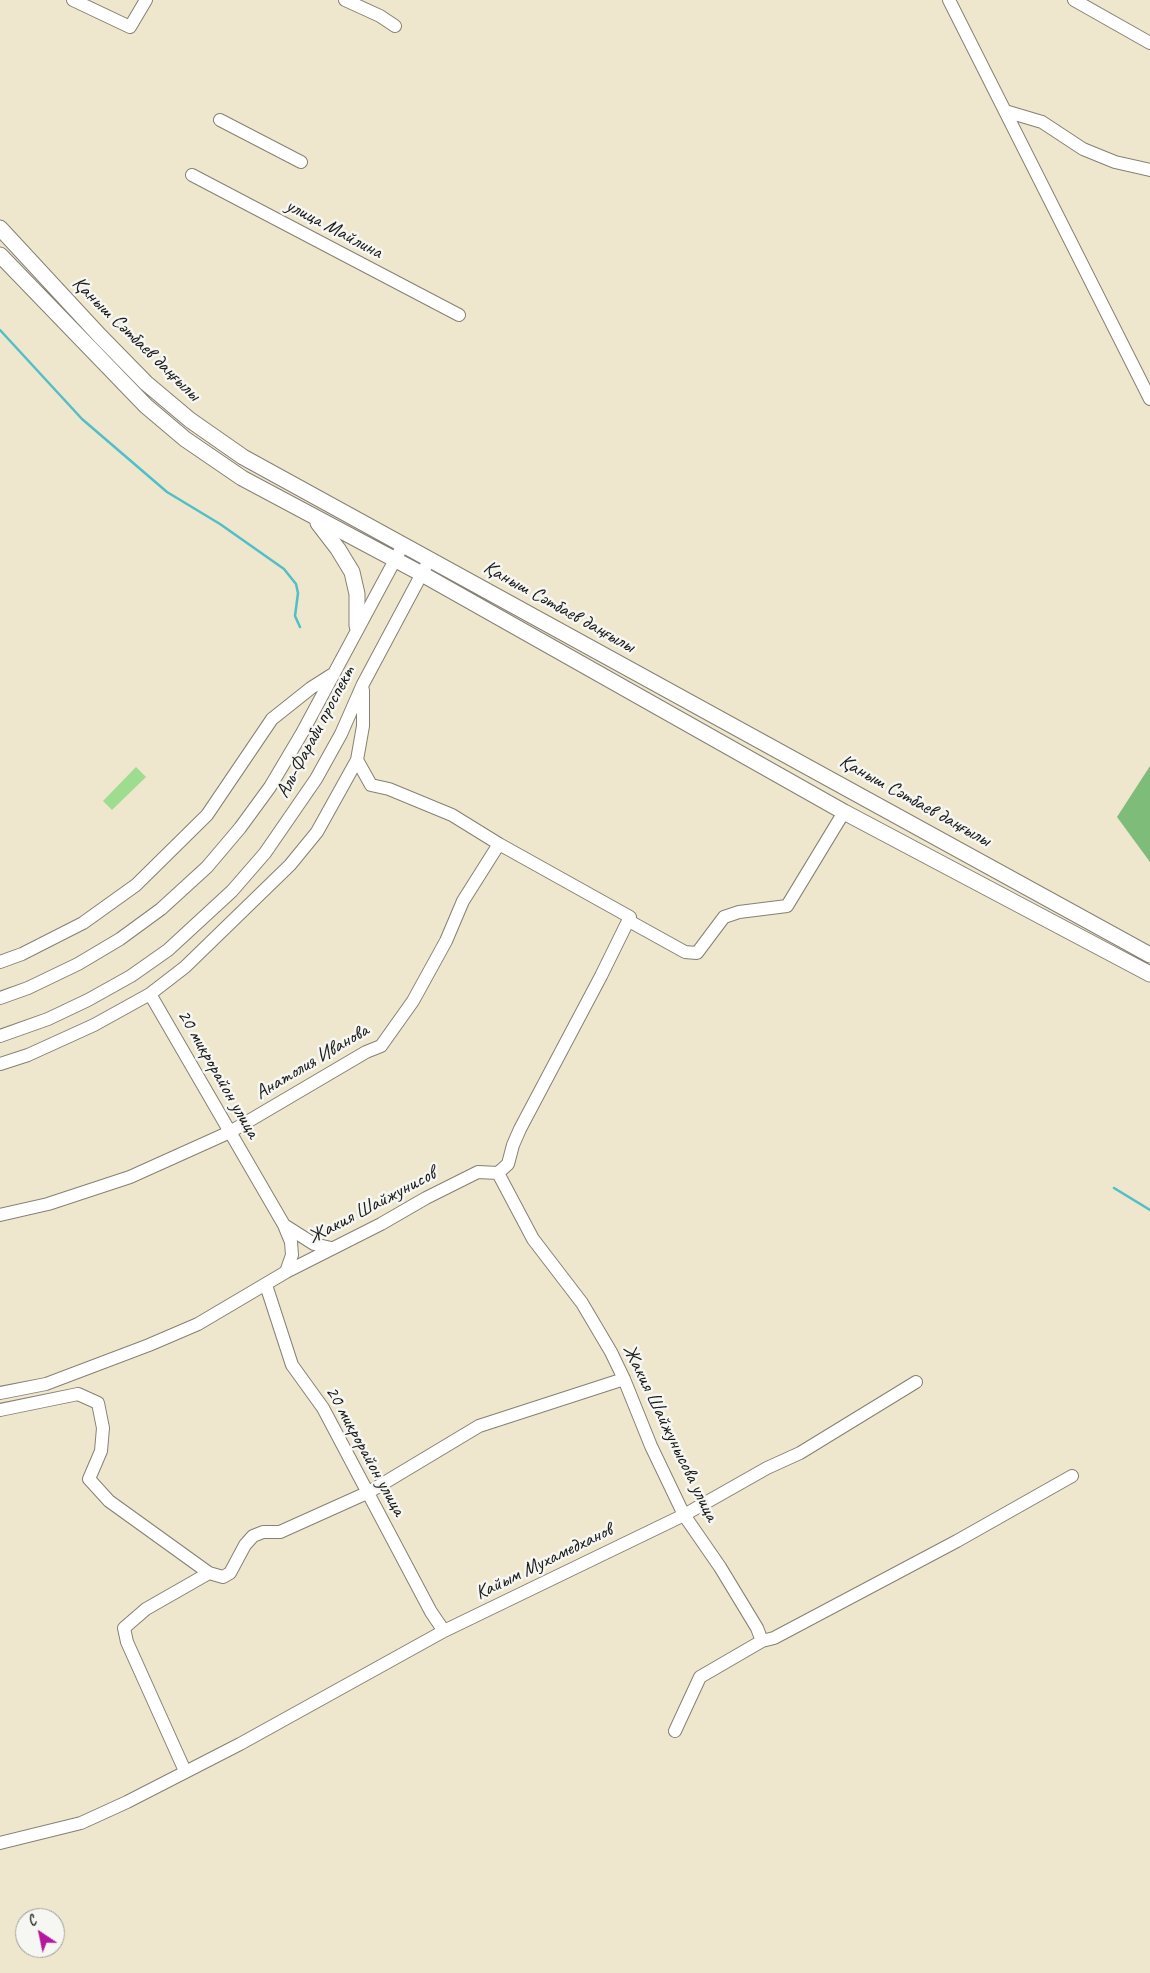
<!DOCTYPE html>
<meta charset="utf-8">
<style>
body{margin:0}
#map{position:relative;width:1150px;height:1973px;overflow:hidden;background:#eee6cd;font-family:Caveat,sans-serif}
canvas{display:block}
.north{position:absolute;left:15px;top:1908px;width:50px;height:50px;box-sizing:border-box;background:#f6f6f2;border:1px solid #9f9f9c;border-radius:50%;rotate:326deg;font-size:14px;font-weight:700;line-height:20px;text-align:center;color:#1c1c1c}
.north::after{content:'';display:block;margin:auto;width:18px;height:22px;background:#b5179e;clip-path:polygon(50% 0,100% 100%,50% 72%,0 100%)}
</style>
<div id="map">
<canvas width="1150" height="1973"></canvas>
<div class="north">С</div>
</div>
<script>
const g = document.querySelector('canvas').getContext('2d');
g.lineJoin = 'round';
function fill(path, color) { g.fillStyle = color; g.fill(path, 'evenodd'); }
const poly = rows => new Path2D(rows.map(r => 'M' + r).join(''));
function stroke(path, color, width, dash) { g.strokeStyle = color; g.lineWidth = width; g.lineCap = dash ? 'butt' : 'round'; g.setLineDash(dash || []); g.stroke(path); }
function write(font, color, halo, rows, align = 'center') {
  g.font = font + ' Caveat,sans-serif'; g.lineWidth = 5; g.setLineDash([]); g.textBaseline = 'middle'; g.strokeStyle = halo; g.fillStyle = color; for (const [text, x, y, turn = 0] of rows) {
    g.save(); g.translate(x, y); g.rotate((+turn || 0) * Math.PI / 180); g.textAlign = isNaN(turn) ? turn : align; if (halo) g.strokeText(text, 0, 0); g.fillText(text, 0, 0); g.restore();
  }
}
const green = poly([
 [136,767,146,777,112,810,103,801]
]);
const forest = poly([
 [1150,766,1150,862,1117,817]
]);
const stream = poly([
 [0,330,82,419,167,492,220,524,284,569,296,584,298,593,295,616,300,627],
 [1114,1188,1150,1210]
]);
const minor = poly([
 [73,0,130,27,146,0],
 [345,0,380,16,395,26],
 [949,0,1150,399],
 [1074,0,1150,43],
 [1005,111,1042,122,1083,149,1115,162,1150,170],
 [220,120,301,162],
 [192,175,459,315],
 [629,921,685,952,697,953,724,917,739,912,787,906,844,812],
 [0,962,22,954,83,923,136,885,207,815,272,719,311,688,333,674],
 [150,994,284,1225,291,1242,292,1255,286,1272],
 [0,998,28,988,78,964,120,939,161,909,207,867,240,828,270,787,302,733,403,545],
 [0,1036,48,1019,88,1000,131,976,168,950,232,891,265,853,316,779,341,734,363,684,426,566],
 [0,1064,28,1055,94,1025,150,994,185,967,290,865,317,832,357,760,363,726,363,690],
 [498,1173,533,1239,582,1303,611,1352,624,1379,651,1446,684,1515,720,1567,757,1628,762,1641,774,1638,957,1541,1072,1476],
 [0,1215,48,1204,130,1177,230,1132,366,1052,381,1046,413,1001,446,941,463,901,499,844,452,815,389,789,371,785,357,760],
 [284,1225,314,1244,331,1248],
 [266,1285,292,1365,323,1408,431,1612,444,1631],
 [0,1393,46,1384,149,1345,198,1324,286,1272,381,1224,426,1198,478,1172,498,1173,508,1164,513,1145,520,1129,601,976,630,917,499,844],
 [0,1410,78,1394,98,1403,103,1428,101,1451,89,1479,109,1501,209,1573,223,1577,230,1573,245,1545,253,1536,263,1532,280,1532,369,1492,479,1426,624,1379],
 [675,1731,700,1677,762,1641],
 [185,1771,127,1642,124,1628,146,1609,209,1573],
 [0,1843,81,1823,127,1802,240,1744,444,1631,684,1515,767,1468,800,1453,916,1382]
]);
const major = poly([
 [0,228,100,336,146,383,190,420,243,457,1150,955],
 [0,255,146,406,185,439,242,478,422,574,844,812,1150,974],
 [318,523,338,549,352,572,357,594,357,626]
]);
const streetNames = [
 ["улица Майлина",334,229,28],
 ["Қаныш Сәтбаев даңғылы",136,339,44],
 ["Қаныш Сәтбаев даңғылы",559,607,29],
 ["Аль-Фараби проспект",316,732,-62],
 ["Қаныш Сәтбаев даңғылы",915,801,29],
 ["Анатолия Иванова",312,1062,-31],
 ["20 микрорайон улица",218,1074,60],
 ["Жакия Шайжунисов",372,1206,-28],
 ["Жакия Шайжунысова улица",670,1433,64],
 ["20 микрорайон улица",365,1451,61],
 ["Кайым Мухамедханов",544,1562,-26]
];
fill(green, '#9edc90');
fill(forest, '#7ebc7a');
stroke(stream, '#51bfc8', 2.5);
stroke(minor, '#858174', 14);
stroke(major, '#858174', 17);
stroke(minor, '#fff', 12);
stroke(major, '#fff', 15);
write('20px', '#1c1c1c', '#f6f6f2', streetNames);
</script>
